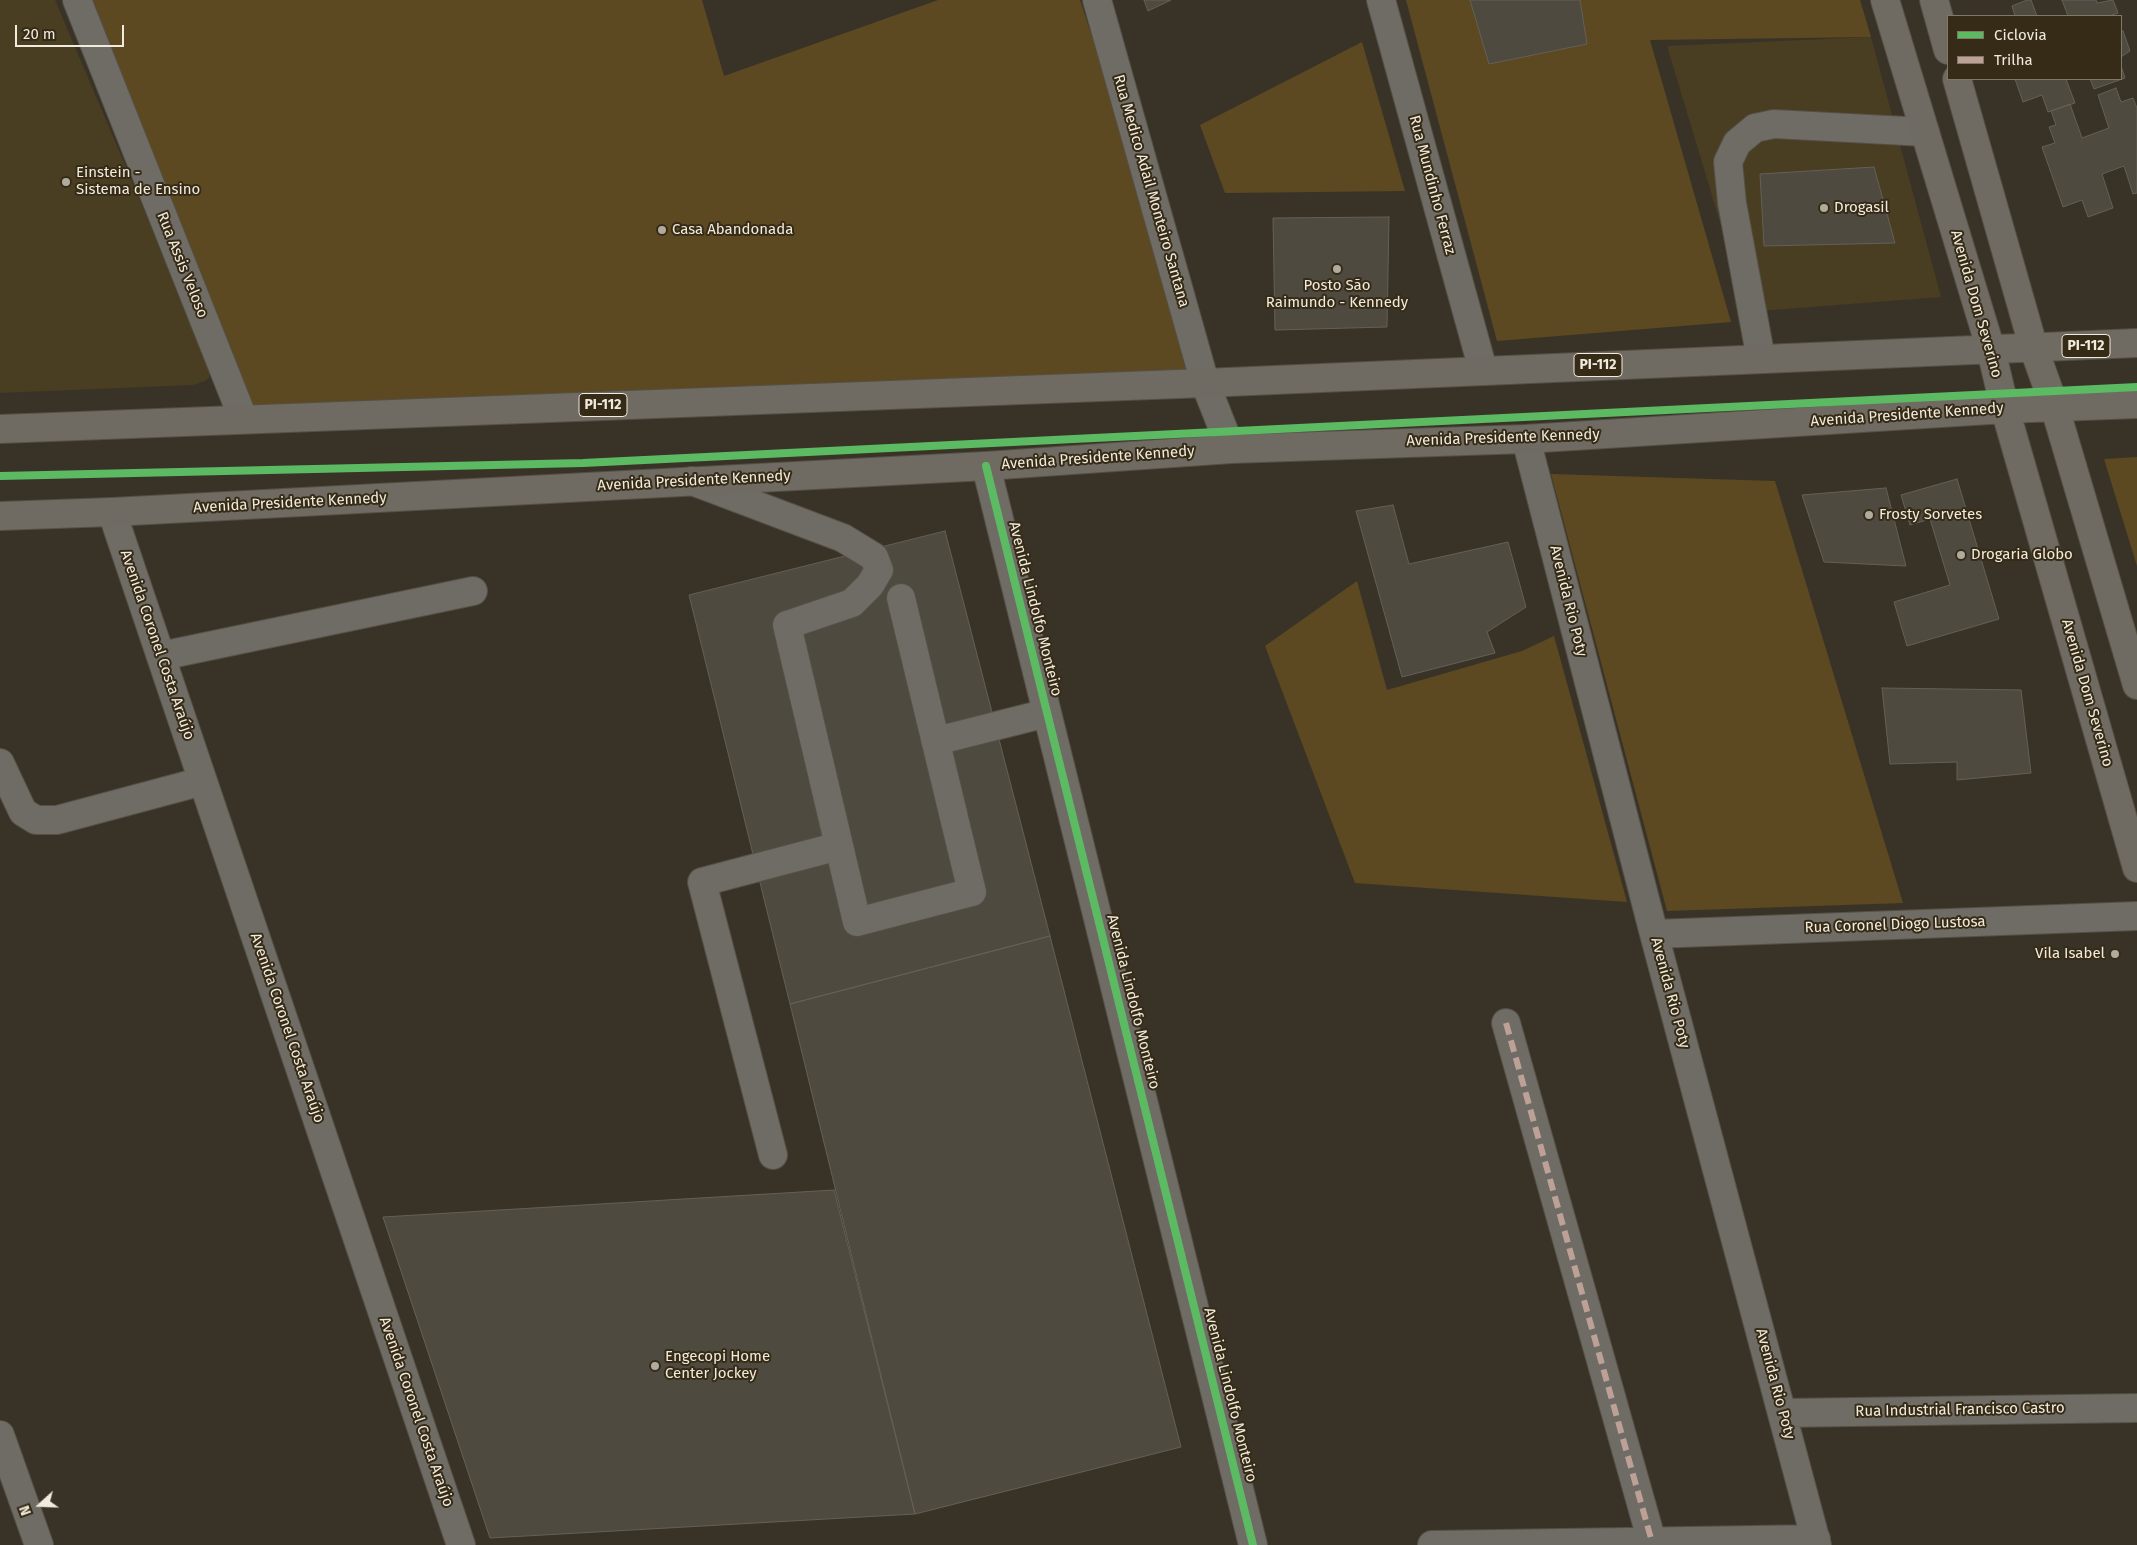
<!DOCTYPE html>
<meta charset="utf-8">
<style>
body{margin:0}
#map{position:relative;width:2137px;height:1545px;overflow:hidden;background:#393327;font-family:"Fira Sans",sans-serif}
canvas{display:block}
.legend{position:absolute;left:1947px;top:15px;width:175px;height:65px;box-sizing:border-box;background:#362b16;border:1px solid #817866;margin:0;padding:6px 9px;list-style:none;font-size:15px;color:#f1ebdd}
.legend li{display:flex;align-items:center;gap:10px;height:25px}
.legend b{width:25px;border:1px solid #817866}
.north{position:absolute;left:15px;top:1480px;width:50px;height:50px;-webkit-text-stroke:4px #362b16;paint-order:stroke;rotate:250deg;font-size:14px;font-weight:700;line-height:20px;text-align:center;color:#f1ebdd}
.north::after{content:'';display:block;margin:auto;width:18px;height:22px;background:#f1ebdd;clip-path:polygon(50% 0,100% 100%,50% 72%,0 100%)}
.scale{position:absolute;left:15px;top:25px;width:109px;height:22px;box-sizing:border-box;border:2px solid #f1ebdd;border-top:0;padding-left:6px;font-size:15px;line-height:18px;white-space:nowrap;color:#f1ebdd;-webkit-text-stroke:4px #362b16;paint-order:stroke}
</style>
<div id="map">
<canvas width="2137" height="1545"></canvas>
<ul class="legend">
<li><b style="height:6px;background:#5cba63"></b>Ciclovia</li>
<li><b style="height:6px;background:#bda197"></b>Trilha</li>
</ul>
<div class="north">N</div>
<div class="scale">20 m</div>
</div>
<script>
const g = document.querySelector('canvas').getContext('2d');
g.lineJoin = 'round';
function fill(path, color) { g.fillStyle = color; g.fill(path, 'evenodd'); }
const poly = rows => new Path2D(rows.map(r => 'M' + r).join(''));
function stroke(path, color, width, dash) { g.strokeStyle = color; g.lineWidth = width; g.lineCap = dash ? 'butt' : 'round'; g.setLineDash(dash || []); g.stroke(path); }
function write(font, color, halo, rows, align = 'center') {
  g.font = font + ' "Fira Sans",sans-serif'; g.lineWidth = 4; g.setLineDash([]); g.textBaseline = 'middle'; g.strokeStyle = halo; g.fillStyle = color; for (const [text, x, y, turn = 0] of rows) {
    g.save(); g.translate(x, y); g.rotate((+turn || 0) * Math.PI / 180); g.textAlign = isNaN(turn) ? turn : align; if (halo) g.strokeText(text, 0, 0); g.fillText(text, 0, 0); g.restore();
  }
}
const built = poly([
 [0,0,55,0,210,365,209,378,205,381,193,385,0,393],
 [1871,37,1941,297,1747,312,1667,46]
]);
const green = poly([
 [77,0,702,0,724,76,938,0,1080,0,1205,383,243,418],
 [1406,0,1860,0,1871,37,1650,40,1731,322,1497,341],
 [1362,42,1405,191,1225,193,1200,125],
 [2137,457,2137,566,2104,459],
 [1551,474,1775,481,1903,903,1667,911],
 [1357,581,1387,690,1522,651,1554,636,1627,902,1355,883,1265,646]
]);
const building = poly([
 [1144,0,1171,0,1148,11,1144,0],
 [1470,0,1580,0,1587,44,1489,64,1470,0],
 [2027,0,2031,0,2037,16,2015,16,2012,6,2027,0],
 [2062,0,2096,0,2097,3,2113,0,2118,13,2109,16,2068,16,2062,0],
 [2123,31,2130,51,2121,57,2121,32,2123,31],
 [2121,66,2125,78,2094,89,2090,79,2121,79,2121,66],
 [2015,79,2066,79,2075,103,2048,112,2042,95,2023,102,2015,79],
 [2116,88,2121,102,2133,98,2137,108,2137,193,2133,194,2124,166,2102,174,2113,208,2088,217,2082,200,2063,207,2042,147,2055,143,2049,127,2056,125,2051,111,2070,104,2082,138,2109,128,2098,95,2116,88],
 [1874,167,1895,243,1764,246,1760,174,1874,167],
 [1389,217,1387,327,1275,330,1273,218,1389,217],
 [1957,479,1999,619,1907,646,1894,602,1950,585,1930,519,1910,525,1901,495,1957,479],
 [1886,488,1906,566,1824,562,1802,495,1886,488],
 [1393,505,1409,564,1508,542,1526,607,1487,632,1495,653,1402,677,1356,511,1393,505],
 [945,531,1050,936,790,1004,689,595,945,531],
 [1882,688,2021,690,2031,773,1957,780,1957,762,1890,764,1882,688],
 [1050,936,1181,1447,915,1514,790,1004,1050,936],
 [834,1190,915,1514,490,1538,383,1217,834,1190]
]);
const minor = poly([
 [77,0,243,418],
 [1097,0,1205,383,1231,449],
 [1381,0,1483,370],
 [1761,359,1732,203,1728,162,1737,143,1755,128,1774,124,1925,132],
 [1526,439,1654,934,1817,1545],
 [986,466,1253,1545],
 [692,481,843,538,874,557,879,570,870,585,852,603,787,625,857,922,972,892,901,598],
 [112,512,461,1545],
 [161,656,473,591],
 [936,741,1047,713],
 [0,763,23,812,36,820,57,820,203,781],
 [1654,934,2137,916],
 [1506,1023,1652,1542],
 [773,1155,702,882,839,846],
 [1782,1413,2137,1408],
 [0,1435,39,1545],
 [1432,1545,1816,1539]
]);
const major = poly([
 [1885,0,1991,350,2005,409,2137,868],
 [1934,0,1948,50],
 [1957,79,2034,349,2055,408,2137,685],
 [0,429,1205,383,2137,343],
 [0,516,112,512,986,466,1231,449,1526,439,2005,409,2137,404]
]);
const quiet = poly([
 [1506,1023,1652,1542]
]);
const cycleway = poly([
 [986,466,1253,1545],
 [0,476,583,463,2137,387]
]);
const markers = [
 [66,182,5,"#b1ab9d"],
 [1824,208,5,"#b1ab9d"],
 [662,230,5,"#b1ab9d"],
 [1337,269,5,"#b1ab9d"],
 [1869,515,5,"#b1ab9d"],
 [1961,555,5,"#b1ab9d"],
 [2115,954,5,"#b1ab9d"],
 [655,1366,5,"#b1ab9d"]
];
const shields = [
 [2086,346,48],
 [1598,365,48],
 [603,405,48]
];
const shieldNames = [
 ["PI-112",2086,346],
 ["PI-112",1598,365],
 ["PI-112",603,405]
];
const poiNames = [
 ["Einstein -",76,173],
 ["Sistema de Ensino",76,190],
 ["Drogasil",1834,208],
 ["Casa Abandonada",672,230],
 ["Posto São",1337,286,"center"],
 ["Raimundo - Kennedy",1337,303,"center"],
 ["Frosty Sorvetes",1879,515],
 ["Drogaria Globo",1971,555],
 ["Vila Isabel",2105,954,"right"],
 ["Engecopi Home",665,1357],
 ["Center Jockey",665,1374]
];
const streetNames = [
 ["Rua Mundinho Ferraz",1432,185,75],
 ["Rua Medico Adail Monteiro Santana",1151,191,74],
 ["Rua Assis Veloso",182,265,68],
 ["Avenida Dom Severino",1976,304,74],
 ["Avenida Presidente Kennedy",1907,415,-4],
 ["Avenida Presidente Kennedy",1503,438,-2],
 ["Avenida Presidente Kennedy",1098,458,-4],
 ["Avenida Presidente Kennedy",694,481,-3],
 ["Avenida Presidente Kennedy",290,503,-3],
 ["Avenida Rio Poty",1568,601,76],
 ["Avenida Lindolfo Monteiro",1035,609,76],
 ["Avenida Coronel Costa Araújo",157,645,71],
 ["Avenida Dom Severino",2087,693,74],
 ["Rua Coronel Diogo Lustosa",1895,925,-2],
 ["Avenida Rio Poty",1670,993,75],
 ["Avenida Lindolfo Monteiro",1133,1002,76],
 ["Avenida Coronel Costa Araújo",287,1028,71],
 ["Avenida Rio Poty",1775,1384,75],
 ["Avenida Lindolfo Monteiro",1230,1395,76],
 ["Rua Industrial Francisco Castro",1960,1410,-1],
 ["Avenida Coronel Costa Araújo",416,1412,71]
];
fill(built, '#493d22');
fill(green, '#5c4922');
fill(building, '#4f4a40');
stroke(building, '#646056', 1);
stroke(minor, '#555046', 30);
stroke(major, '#555046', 30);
stroke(minor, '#6f6b65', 28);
stroke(major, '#706b62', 28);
stroke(quiet, '#bda197', 6, [12, 6]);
stroke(cycleway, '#5cba63', 8);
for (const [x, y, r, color] of markers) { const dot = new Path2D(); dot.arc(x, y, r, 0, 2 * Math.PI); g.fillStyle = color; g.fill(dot); stroke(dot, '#362b16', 2); }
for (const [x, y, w] of shields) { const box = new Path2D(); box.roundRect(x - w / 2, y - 11.5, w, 23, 4); g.fillStyle = '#362b16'; g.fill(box); stroke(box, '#f1ebdd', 1); }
write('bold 14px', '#f1ebdd', null, shieldNames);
write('15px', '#f1ebdd', '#362b16', poiNames, 'left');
write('15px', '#f1ebdd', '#362b16', streetNames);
</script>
